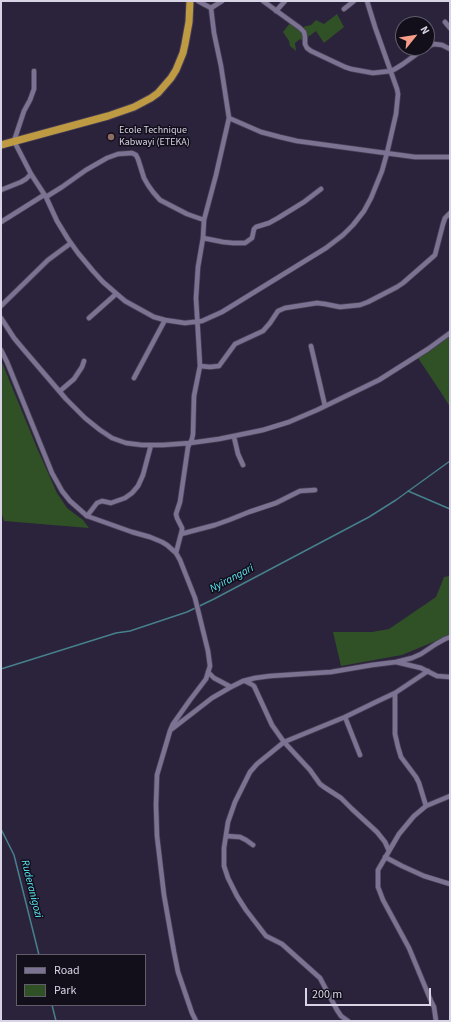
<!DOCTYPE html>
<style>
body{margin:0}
#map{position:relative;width:451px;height:1022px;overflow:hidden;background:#2b223c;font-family:"Source Sans 3",sans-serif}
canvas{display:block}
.frame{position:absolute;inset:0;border:2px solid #d9d4e5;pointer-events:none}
.legend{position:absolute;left:16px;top:954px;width:130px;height:52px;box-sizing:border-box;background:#120e1a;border:1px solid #625d6b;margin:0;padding:5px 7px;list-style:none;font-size:12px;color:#d9d4e5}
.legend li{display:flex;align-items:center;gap:8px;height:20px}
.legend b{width:20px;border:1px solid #625d6b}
.north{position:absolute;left:395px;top:16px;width:40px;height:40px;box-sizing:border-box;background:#120e1a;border:1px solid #625d6b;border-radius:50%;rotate:60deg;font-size:11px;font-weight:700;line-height:16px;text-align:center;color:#d9d4e5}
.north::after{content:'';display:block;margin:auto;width:14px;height:18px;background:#f49e89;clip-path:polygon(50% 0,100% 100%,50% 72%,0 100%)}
.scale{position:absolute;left:305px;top:988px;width:126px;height:18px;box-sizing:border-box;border:2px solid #d9d4e5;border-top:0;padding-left:5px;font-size:12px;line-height:14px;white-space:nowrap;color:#d9d4e5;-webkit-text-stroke:3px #120e1a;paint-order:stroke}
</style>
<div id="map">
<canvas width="451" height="1022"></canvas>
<div class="frame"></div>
<ul class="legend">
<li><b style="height:5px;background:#7c7392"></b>Road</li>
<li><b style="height:11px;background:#305026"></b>Park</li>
</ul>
<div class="north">N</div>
<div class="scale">200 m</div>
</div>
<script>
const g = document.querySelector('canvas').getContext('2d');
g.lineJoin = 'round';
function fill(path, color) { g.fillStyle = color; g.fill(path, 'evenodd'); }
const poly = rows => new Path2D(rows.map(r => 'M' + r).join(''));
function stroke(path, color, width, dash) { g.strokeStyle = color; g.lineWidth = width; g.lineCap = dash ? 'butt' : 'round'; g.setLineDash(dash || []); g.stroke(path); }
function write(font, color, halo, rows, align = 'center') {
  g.font = font + ' "Source Sans 3",sans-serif'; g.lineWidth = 3; g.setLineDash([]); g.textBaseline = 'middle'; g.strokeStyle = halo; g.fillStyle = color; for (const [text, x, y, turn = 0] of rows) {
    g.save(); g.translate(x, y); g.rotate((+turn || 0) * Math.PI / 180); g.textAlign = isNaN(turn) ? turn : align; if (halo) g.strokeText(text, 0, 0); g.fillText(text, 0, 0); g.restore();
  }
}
const green = poly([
 [337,14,344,27,324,43,316,31,308,37,303,27,311,25,316,20,324,24],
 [290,23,299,28,303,34,303,41,300,39,295,43,296,51,290,46,289,41,283,32],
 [450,335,450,407,442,394,418,358],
 [1,360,37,448,57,493,67,508,83,520,89,528,4,521,1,511],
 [450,576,450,635,402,655,341,666,333,632,372,632,389,629,436,597,444,577]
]);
const stream = poly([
 [408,491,450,509],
 [1,669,116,633,130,631,187,612,214,599,369,517,396,500,450,461],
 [1,829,14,855,39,955],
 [52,1005,56,1021]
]);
const minor = poly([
 [263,1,300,28,304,32,305,37,305,44,307,48,311,51,345,67,351,69,373,73,391,71,395,69,403,64,425,48],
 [211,8,222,1],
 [344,9,354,1],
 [276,11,285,1],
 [445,22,450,28],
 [427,47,434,44,442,45,450,49],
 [34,71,34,89,30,100,24,111,14,141,31,174,46,197,57,221,68,239,78,253,93,271,103,282,125,301,154,317,165,320,185,323,202,321,222,312,326,248,343,235,353,225,364,211,371,198,382,171,387,153,396,114,398,94,397,89,375,27,367,1],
 [229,118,261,132,280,137,297,141,415,157,450,157],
 [1,190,21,182,26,179,31,174],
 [46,197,62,187,86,170,107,158,118,154,132,153,136,155,138,159,144,178,148,185,153,192,160,200,187,214,204,220],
 [1,222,44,195],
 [203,238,223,242,233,243,245,243,252,238,254,229,256,227,269,223,278,218,304,202,321,189],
 [1,306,48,260,71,243],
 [1,318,14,338,24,350,66,399,85,418,100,430,112,438,126,443,142,445,163,445,190,443,219,439,263,430,289,422,317,410,379,380,428,349,450,333],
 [89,318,116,294],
 [311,346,325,406],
 [1,350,7,362,52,473,62,491,70,501,87,516,132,532,150,537,162,542,167,545,176,553,180,560,195,598,208,651,210,666,206,679,190,700,173,724,170,731,157,775,156,805,157,836,164,895,174,952,178,972,192,1013,196,1021],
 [200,366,210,367,219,366,235,344,263,331,270,323,278,311,285,308,317,303,325,304,340,307,360,305,368,302,397,287,403,283,435,255,443,224,445,218,450,213],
 [134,378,165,320],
 [60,391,74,379,82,367,84,361],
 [234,437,238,454,243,465],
 [87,516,97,503,102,501,111,503,125,498,132,493,138,486,143,475,151,445],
 [181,534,215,525,229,520,249,512,276,503,300,491,315,490],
 [176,553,182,530,182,528,177,518,176,514,180,502,188,447,192,439,193,434,194,396,200,366,196,298,198,267,203,238,204,220,216,175,229,118,221,66,214,33,211,8,198,1],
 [396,662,421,668,437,676,450,677],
 [208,672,214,678,231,687],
 [245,681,251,684,254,686,272,725,284,742,310,770,320,784,324,787,341,798,352,809,377,832,385,842,389,851],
 [395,693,395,734,398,747,401,757,416,777,419,783,426,806],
 [345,717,360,755],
 [172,729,212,698,231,687,243,681,255,678,270,676,331,672,372,665,396,662,412,658,421,654,436,644,445,639,450,637],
 [226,836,240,837,246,840,253,845],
 [385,857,402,866,424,876,450,884],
 [348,1021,341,1016,337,1010,320,978,282,944,266,936,246,910,237,896,228,878,224,866,224,848,228,822,235,802,250,772,257,764,284,742,345,717,378,701,395,693,428,671],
 [436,1021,434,1007,431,1001,409,948,383,900,378,887,378,870,399,834,414,816,426,806,450,796]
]);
const trunk = poly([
 [1,145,108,116,134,107,151,98,158,93,171,78,176,70,183,53,185,44,189,22,190,1]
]);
const markers = [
 [111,137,4,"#8d6e63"]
];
const poiNames = [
 ["Ecole Technique",119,131],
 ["Kabwayi (ETEKA)",119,143]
];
const waterNames = [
 ["Nyirangari",232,579,-28],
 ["Ruderanigozi",31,889,76]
];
fill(green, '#305026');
stroke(stream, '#46818b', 1.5);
stroke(minor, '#473f55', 6);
stroke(trunk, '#473f55', 9);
stroke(minor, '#7c7392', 4.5);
stroke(trunk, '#be9b43', 7);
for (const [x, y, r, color] of markers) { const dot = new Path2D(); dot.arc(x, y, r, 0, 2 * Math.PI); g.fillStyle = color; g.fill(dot); stroke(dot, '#120e1a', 1.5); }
write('10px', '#d9d4e5', '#120e1a', poiNames, 'left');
write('italic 11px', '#5ce8f8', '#120e1a', waterNames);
</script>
